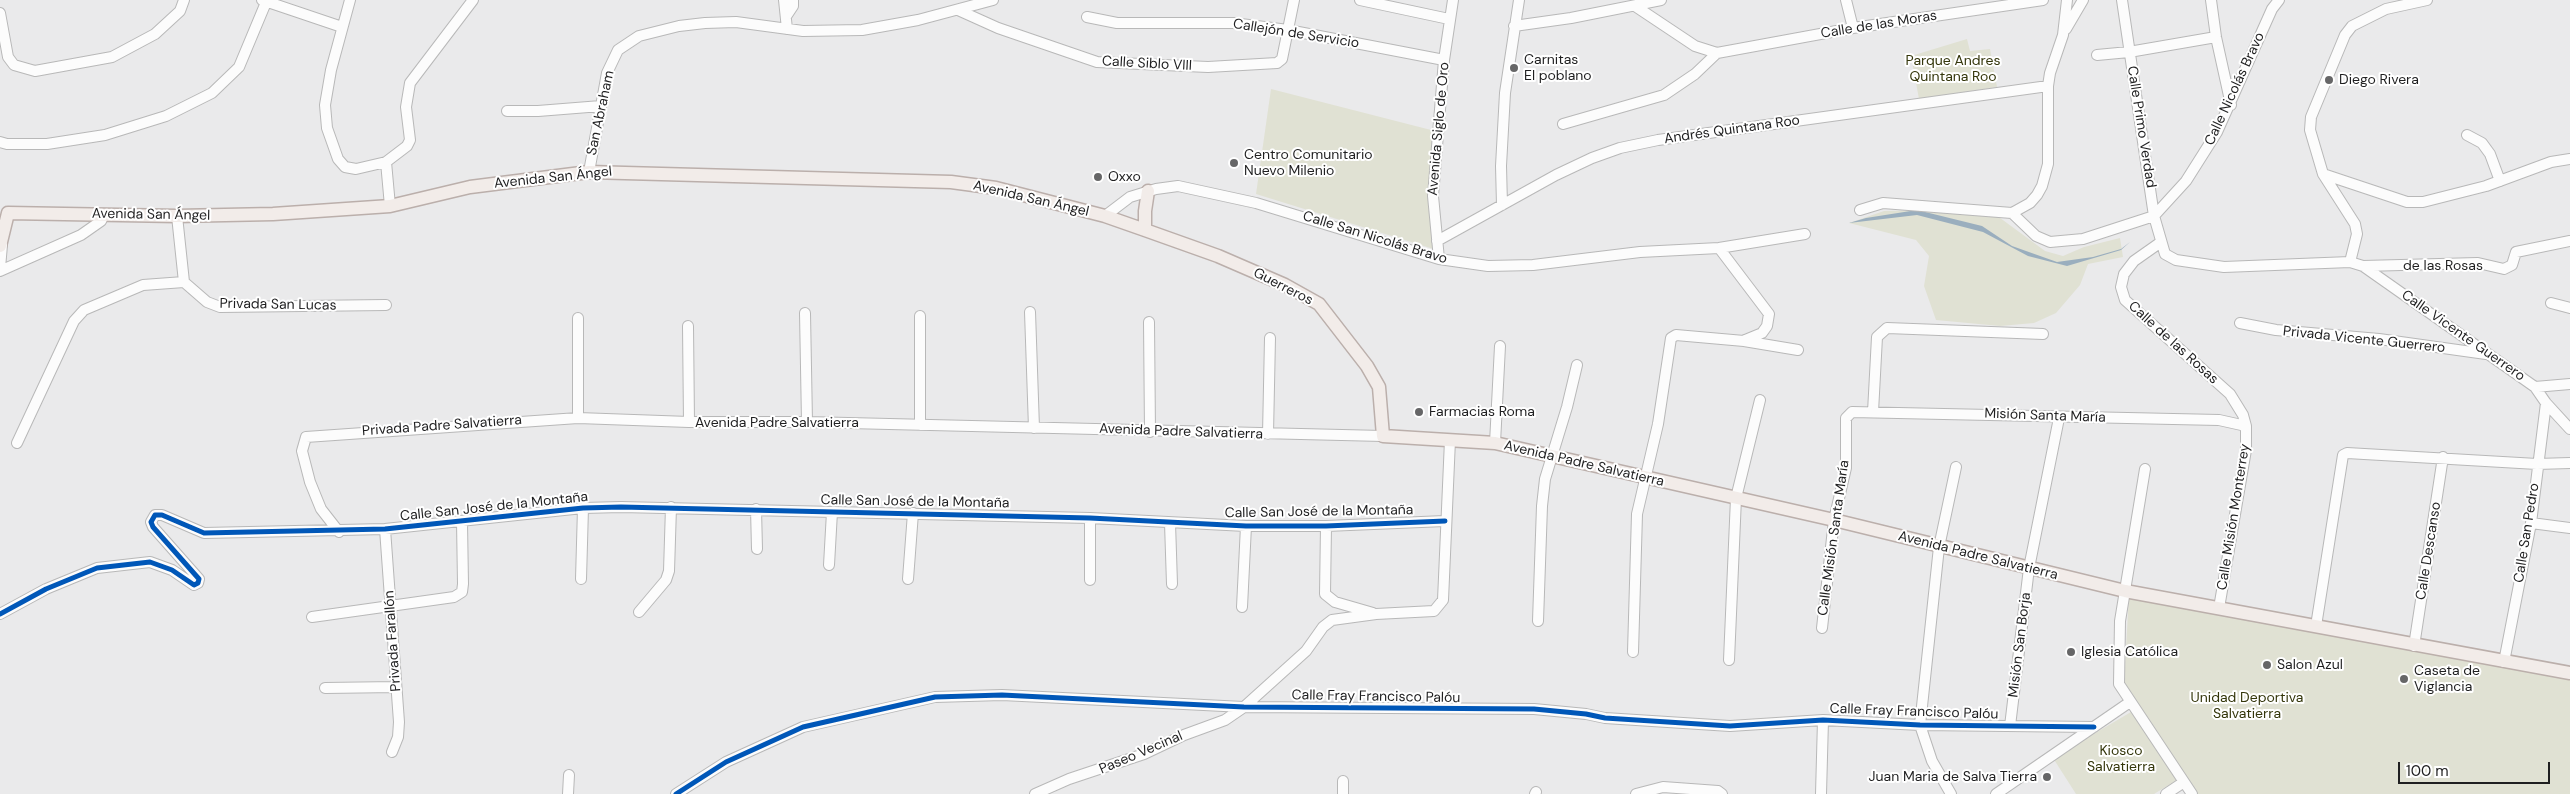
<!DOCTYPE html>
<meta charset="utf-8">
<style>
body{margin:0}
#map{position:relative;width:2570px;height:794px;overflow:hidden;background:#eaeaeb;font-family:"DM Sans",sans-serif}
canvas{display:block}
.scale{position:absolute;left:2398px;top:762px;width:152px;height:22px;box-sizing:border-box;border:2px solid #1f1f20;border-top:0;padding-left:6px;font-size:15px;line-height:18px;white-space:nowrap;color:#1f1f20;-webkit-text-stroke:4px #fff;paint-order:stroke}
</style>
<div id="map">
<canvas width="2570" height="794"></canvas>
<div class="scale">100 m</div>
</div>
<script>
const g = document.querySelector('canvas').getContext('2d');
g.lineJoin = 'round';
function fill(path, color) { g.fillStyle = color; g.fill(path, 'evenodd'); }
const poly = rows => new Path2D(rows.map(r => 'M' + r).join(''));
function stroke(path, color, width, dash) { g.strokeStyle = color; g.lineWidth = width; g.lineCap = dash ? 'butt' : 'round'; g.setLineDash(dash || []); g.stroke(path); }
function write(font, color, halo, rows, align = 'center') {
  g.font = font + ' "DM Sans",sans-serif'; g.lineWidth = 4; g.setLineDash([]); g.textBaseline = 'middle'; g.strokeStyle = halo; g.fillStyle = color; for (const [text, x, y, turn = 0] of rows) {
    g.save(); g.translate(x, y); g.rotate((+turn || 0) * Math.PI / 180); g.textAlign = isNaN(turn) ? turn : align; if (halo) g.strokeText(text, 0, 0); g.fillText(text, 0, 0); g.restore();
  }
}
const green = poly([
 [1967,39,1970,51,1990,49,1997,87,1919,99,1911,56],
 [1271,89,1435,131,1440,251,1256,194],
 [1937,210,1992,212,2045,251,2063,256,2084,247,2120,238,2123,257,2088,264,2080,285,2056,313,2034,323,2000,326,1936,320,1924,286,1929,256,1916,240,1849,223,1884,211],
 [2129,594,2570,680,2570,794,2198,794,2124,685],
 [2131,712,2177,780,2154,794,2076,794,2053,758]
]);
const water = poly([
 [1917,210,1982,226,2012,246,2057,262,2093,257,2121,249,2130,242,2121,250,2067,266,2028,256,1983,232,1917,215,1849,223,1866,218]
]);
const minor = poly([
 [262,0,342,27],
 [350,0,331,70,325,105,327,128,338,159,345,167,356,169,386,162,407,146,410,140,406,107,410,83,473,0],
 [784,0,787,29],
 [1360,0,1449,19],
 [1846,0,1853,28],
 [2122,0,2154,216,2165,254,2176,260,2224,267,2350,262,2363,266,2535,387,2570,384],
 [2211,0,2216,37,2231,105],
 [1635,6,1695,46,1717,53,1853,28,2043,0],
 [958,10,998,28,1097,62,1208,67,1277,63,1282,59,1294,0],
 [0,13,8,57,14,65,35,71,112,57,155,34,180,11,184,0],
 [787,15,793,6,793,0],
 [1087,17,1117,23,1233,23,1288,30,1444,60],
 [1514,26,1571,18,1661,0],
 [2066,29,2083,0],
 [2097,55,2129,52,2216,37],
 [507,111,538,111,601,106],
 [1563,124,1664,95,1695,74,1717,53],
 [2467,135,2482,143,2490,154,2500,181],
 [0,142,7,144,47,144,105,135,166,116,212,93,239,67,267,0],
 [386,162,390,206],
 [589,172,607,73,618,50,639,36,679,26,705,23,736,22,803,31,862,30,918,20,993,0],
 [2323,174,2407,202,2423,202,2486,186,2551,162,2570,159],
 [1502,205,1501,166,1505,93,1519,0],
 [1860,210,1883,203,2012,213],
 [2012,213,2036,236,2050,242,2083,239,2154,216,2186,181,2217,132,2272,9,2279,0],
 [2012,213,2030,203,2037,195,2042,186,2048,164,2048,86,2050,73,2063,35,2067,0],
 [177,216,184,282,207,302,220,307,386,305],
 [1105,216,1130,197,1156,189,1178,186,1256,203,1439,259,1488,266,1533,265,1640,252,1719,248,1805,234],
 [1437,241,1556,175,1592,158,1620,148,1658,140,2048,86],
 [2161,242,2134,261,2124,274,2121,287,2125,300,2230,394,2243,415,2246,426,2246,450,2219,608],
 [1719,248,1769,314,1767,326,1762,333,1745,340],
 [1439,259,1433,196,1444,60,1453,0],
 [2350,262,2357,234,2355,224,2323,174,2310,130,2311,117,2345,35,2352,26,2386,9,2427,0],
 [2363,266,2478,263,2504,269,2512,265,2516,252,2570,241],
 [0,268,2,245],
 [0,271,81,235,101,221,104,215],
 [2551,303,2570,308],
 [1030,312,1034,428],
 [805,313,807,422],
 [920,316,920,425],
 [578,318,578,418],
 [1149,322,1150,432],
 [2240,323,2276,330,2379,339,2486,354],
 [688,326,689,422],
 [2535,387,2546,403,2570,429],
 [1873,412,1877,337,1887,328,2043,334],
 [1268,434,1270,338],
 [17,443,74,321,84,310,143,285,184,282],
 [1495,443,1500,346],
 [2145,469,2120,621,2119,684,2192,794],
 [756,509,757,549],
 [1090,518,1090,580],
 [1170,523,1172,584],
 [2531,523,2570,528],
 [1326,526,1325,594,1335,602,1373,613],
 [385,529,399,722,398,737,392,752],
 [339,532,321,509,310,482,302,451,306,437,578,418,689,422,807,422,1383,436],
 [829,565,832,512],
 [581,579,583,508],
 [908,579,913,513],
 [1242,607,1246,526],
 [639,612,666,580,669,571,671,507],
 [0,614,46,589,97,568,150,562,172,570,194,585,198,583,199,579,153,527,151,522,155,515,162,515,204,533,385,529,583,508,621,507,1090,518,1246,526,1326,526,1445,521],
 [312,617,454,597,462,592,463,584,462,522],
 [1538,621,1542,506,1545,479,1567,407,1577,365],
 [2316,626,2343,455,2347,453,2537,464,2570,463],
 [1822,628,1834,520,1846,468,1846,418,1852,412,2219,420,2246,426],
 [2414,646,2443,457],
 [1633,652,1637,514,1658,424,1671,338,1676,335,1744,341,1798,350],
 [1729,660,1736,498,1760,400],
 [2504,662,2531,523,2546,403],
 [325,688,396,687],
 [2010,726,2029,568,2059,418],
 [568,794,569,775],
 [676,794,726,762,803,727,935,697,1002,695,1244,707,1534,709,1586,714,1605,718,1730,726,1823,720,1920,725,2094,727],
 [1035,794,1069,779,1144,754,1184,735,1225,720,1244,707,1306,651,1323,627,1332,620,1376,614,1434,611,1443,600,1450,440],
 [1343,794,1343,781],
 [1535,794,1536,792],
 [1636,794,1663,787,1718,791,1722,794],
 [1821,794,1823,720],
 [1951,794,1932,761,1920,725,1939,547,1956,467],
 [1996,794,2130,702],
 [2166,794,2184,782]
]);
const major = poly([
 [1145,230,1145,211,1148,191],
 [0,246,8,213,177,216,273,214,390,206,470,187,589,172,951,182,996,188,1105,216,1145,230,1218,256,1285,285,1319,304,1367,366,1379,387,1383,436,1495,443,1834,520,2125,591,2570,673]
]);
const cycleway = poly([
 [0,614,46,589,97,568,150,562,172,570,194,585,198,583,199,579,153,527,151,522,155,515,162,515,204,533,385,529,583,508,621,507,1090,518,1246,526,1326,526,1445,521],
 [676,794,726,762,803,727,935,697,1002,695,1244,707,1534,709,1586,714,1605,718,1730,726,1823,720,1920,725,2094,727]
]);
const markers = [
 [1514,68,5,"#666667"],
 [2329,80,5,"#666667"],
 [1234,163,5,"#666667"],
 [1098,177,5,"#666667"],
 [1419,412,5,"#666667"],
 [2071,652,5,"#666667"],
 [2267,665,5,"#666667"],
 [2404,679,5,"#666667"],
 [2047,777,5,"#666667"]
];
const streetNames = [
 ["Calle de las Moras",1879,25,-9],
 ["Callejón de Servicio",1296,34,9],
 ["Calle Siblo VIII",1147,64,3],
 ["Calle Nicolás Bravo",2235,89,-65],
 ["San Abraham",601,113,-78],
 ["Calle Primo Verdad",2141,127,81],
 ["Avenida Siglo de Oro",1439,129,-85],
 ["Andrés Quintana Roo",1732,130,-8],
 ["Avenida San Ángel",553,178,-6],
 ["Avenida San Ángel",1031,199,13],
 ["Avenida San Ángel",151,215,1],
 ["Calle San Nicolás Bravo",1375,238,17],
 ["de las Rosas",2443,266],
 ["Guerreros",1283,287,27],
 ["Privada San Lucas",278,305,1],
 ["Calle Vicente Guerrero",2463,336,35],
 ["Privada Vicente Guerrero",2364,340,6],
 ["Calle de las Rosas",2173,343,42],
 ["Misión Santa María",2045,416,2],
 ["Avenida Padre Salvatierra",777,423],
 ["Privada Padre Salvatierra",442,426,-4],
 ["Avenida Padre Salvatierra",1181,432,2],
 ["Avenida Padre Salvatierra",1584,464,13],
 ["Calle San José de la Montaña",915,502,1],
 ["Calle San José de la Montaña",494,507,-6],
 ["Calle San José de la Montaña",1319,512,-1],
 ["Calle Misión Monterrey",2234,517,-81],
 ["Calle San Pedro",2527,533,-81],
 ["Calle Misión Santa María",1834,538,-82],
 ["Calle Descanso",2429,551,-81],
 ["Avenida Padre Salvatierra",1978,556,14],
 ["Privada Farallón",393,641,-94],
 ["Misión San Borja",2020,645,-83],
 ["Calle Fray Francisco Palóu",1376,697,1],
 ["Calle Fray Francisco Palóu",1914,712,2],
 ["Paseo Vecinal",1141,753,-23]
];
const poiNames = [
 ["Carnitas",1524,60],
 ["El poblano",1524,76],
 ["Diego Rivera",2339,80],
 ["Centro Comunitario",1244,155],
 ["Nuevo Milenio",1244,171],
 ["Oxxo",1108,177],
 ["Farmacias Roma",1429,412],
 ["Iglesia Católica",2081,652],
 ["Salon Azul",2277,665],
 ["Caseta de",2414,671],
 ["Viglancia",2414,687],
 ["Juan Maria de Salva Tierra",2037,777,"right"]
];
const parkNames = [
 ["Parque Andres",1953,61],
 ["Quintana Roo",1953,77],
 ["Unidad Deportiva",2247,698],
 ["Salvatierra",2247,714],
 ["Kiosco",2121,751],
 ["Salvatierra",2121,767]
];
fill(green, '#e0e1d3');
fill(water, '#9aaebe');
stroke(minor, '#b8b8b8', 12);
stroke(major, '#bbafab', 15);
stroke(minor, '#fcfcfc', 10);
stroke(major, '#f2ece9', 12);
stroke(cycleway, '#0057b8', 5);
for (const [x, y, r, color] of markers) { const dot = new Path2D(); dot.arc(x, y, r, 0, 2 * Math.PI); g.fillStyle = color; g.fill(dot); stroke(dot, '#fff', 2); }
write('14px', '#1f1f20', '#fff', streetNames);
write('14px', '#1f1f20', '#fff', poiNames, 'left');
write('14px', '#34360b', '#fff', parkNames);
</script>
